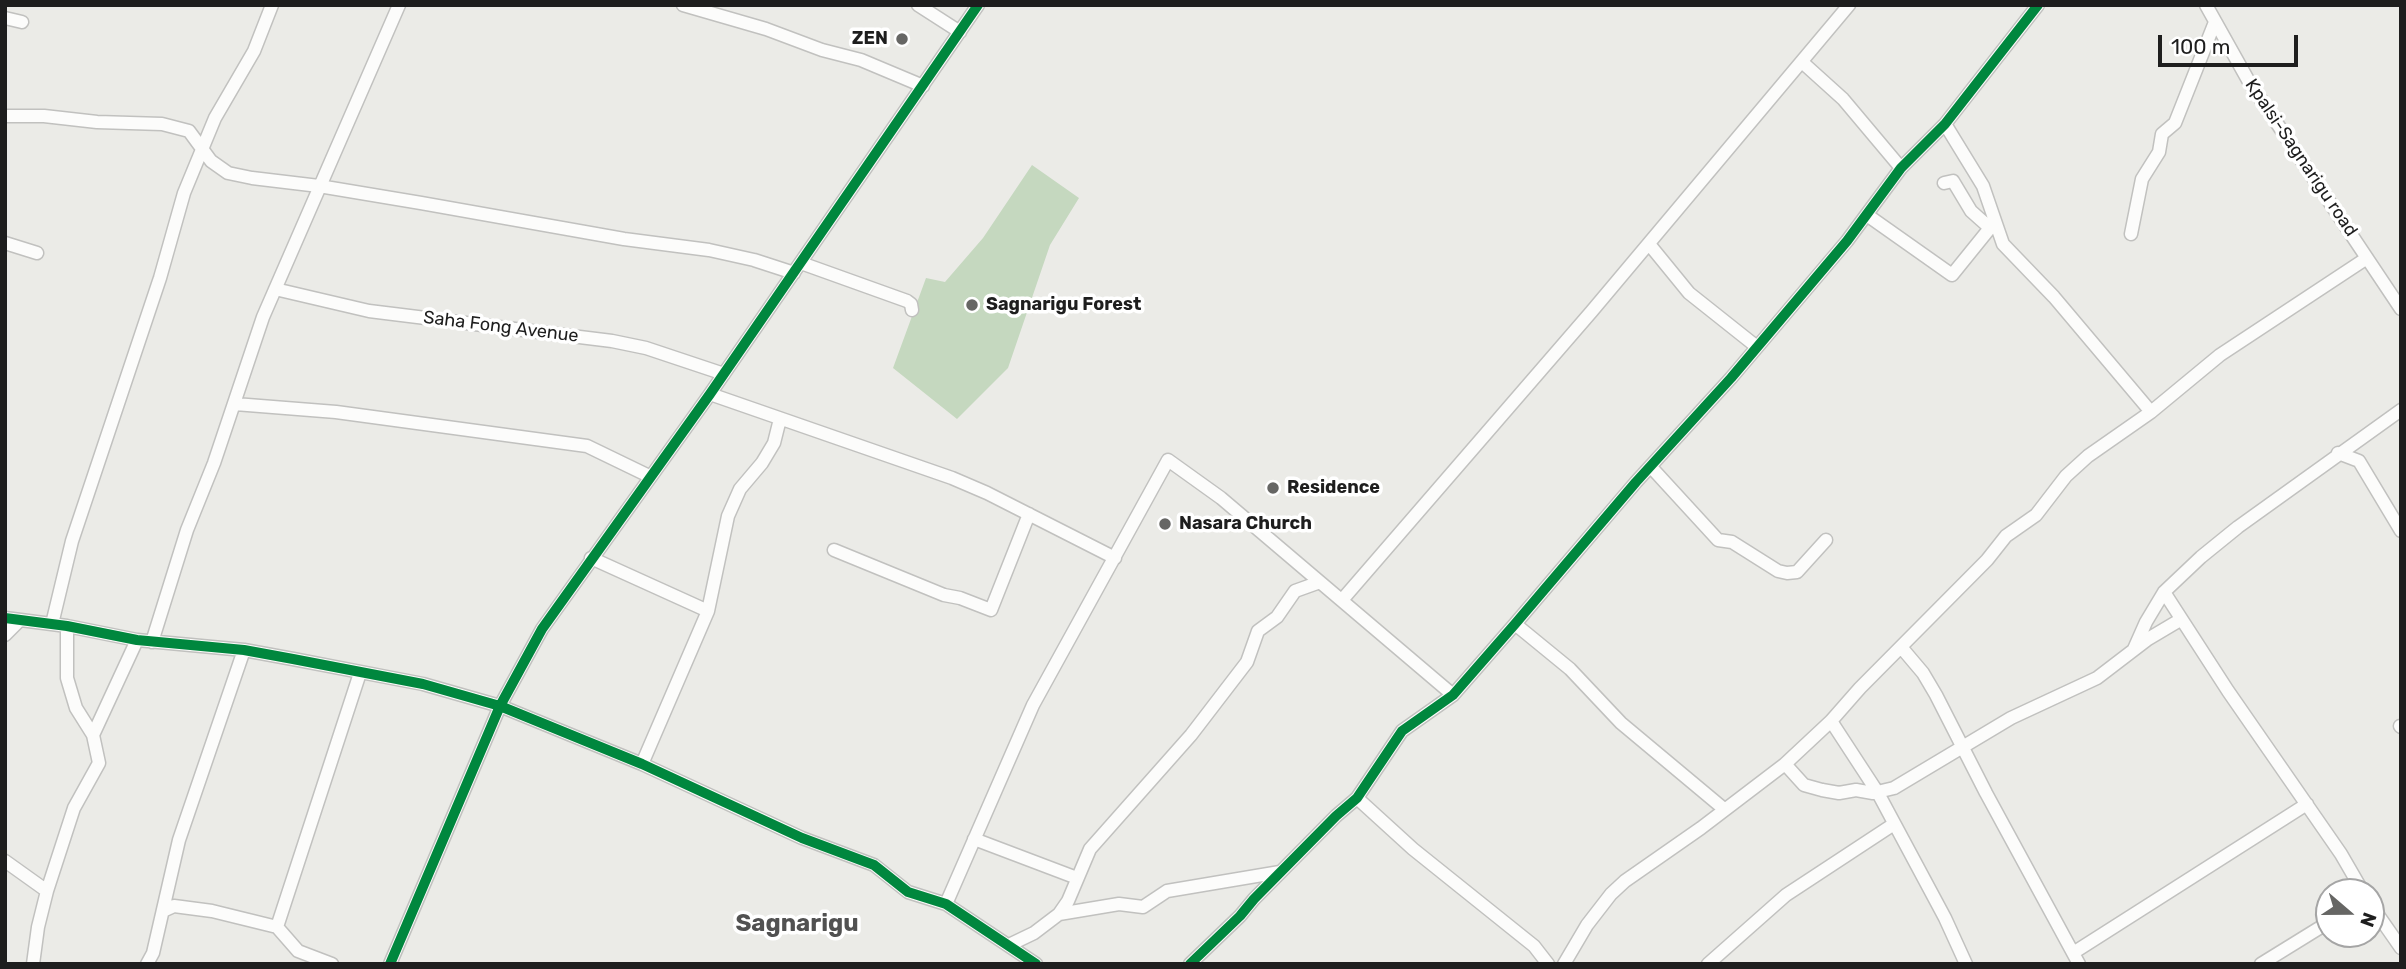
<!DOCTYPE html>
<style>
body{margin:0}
#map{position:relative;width:2406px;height:969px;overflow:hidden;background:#ebebe7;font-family:Rubik,sans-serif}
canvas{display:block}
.frame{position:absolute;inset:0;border:7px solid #1e1e1e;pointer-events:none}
.north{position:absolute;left:2315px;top:878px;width:70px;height:70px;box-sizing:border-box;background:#fff;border:2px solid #a5a5a5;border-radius:50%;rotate:110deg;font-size:19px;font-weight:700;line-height:28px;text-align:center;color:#1e1e1e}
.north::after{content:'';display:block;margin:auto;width:24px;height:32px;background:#666664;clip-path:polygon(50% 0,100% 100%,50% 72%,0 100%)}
.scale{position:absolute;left:2158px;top:35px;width:140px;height:32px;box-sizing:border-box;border:4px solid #1e1e1e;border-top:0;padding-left:9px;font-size:21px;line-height:24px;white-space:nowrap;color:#1e1e1e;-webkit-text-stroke:5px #fff;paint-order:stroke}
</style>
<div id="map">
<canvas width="2406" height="969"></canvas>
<div class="frame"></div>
<div class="north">N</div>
<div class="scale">100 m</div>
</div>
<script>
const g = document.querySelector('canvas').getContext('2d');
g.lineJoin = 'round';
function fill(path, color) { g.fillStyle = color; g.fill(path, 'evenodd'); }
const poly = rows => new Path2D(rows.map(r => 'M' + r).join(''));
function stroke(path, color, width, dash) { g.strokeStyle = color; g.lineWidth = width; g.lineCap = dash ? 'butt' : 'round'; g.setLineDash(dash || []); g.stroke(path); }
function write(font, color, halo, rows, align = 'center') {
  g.font = font + ' Rubik,sans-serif'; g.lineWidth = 7; g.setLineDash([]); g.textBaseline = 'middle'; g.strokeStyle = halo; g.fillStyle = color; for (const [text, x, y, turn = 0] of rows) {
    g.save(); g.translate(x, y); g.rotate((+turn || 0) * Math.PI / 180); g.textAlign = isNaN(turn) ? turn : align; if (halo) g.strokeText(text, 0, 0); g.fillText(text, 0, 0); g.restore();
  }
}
const forest = poly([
 [1032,165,1079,198,1050,245,1008,368,957,419,893,368,926,278,945,282,983,238]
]);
const minor = poly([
 [683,5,766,29,822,50,861,60,923,86],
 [918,5,960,32],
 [2206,5,2248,80,2401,309],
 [5,18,22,22],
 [1802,62,1843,99,1901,168],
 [5,116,44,116,97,122,162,124,189,131,211,161,228,173,252,178,319,186,421,203,624,239,709,250,754,260,794,273],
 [1945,124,1983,186,2003,244,2054,297,2151,412],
 [1867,215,1952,275,1990,228,1971,211,1953,181,1944,183],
 [2131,234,2142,179,2159,152,2162,134,2175,123,2215,22],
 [5,243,37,253],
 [1649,244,1689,293,1757,347],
 [801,263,907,301,911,304,912,310],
 [275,289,369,311,612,341,646,348,724,374],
 [710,394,952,478,987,493,1115,558],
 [235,404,336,412,587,446,649,476],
 [2338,453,2359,461,2401,531],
 [1651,467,1718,540,1732,542,1778,571,1787,573,1797,572,1826,540],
 [834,550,944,595,960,598,991,610,1029,514],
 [591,558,708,611],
 [2164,592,2228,691,2341,854,2363,892],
 [1342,600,1592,311,1849,5],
 [5,618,67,626,137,640,244,650,293,659,423,684,500,706,642,764,802,838,874,865,908,892,946,904,1036,964],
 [52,624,72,541,160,278,184,193,215,118,254,51,272,5],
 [1515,624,1570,669,1621,723,1724,809],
 [5,635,20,620],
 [152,642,187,530,214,463,263,317,399,5],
 [1901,647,1923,673,1936,695,1986,793,2079,964],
 [2134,649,2146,622,2164,592,2201,557,2238,527,2401,410],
 [1831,721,1878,793,1945,918,1966,964],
 [2400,726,2401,727],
 [93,735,137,640],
 [642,764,708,611,728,516,740,489,762,463,774,443,780,419],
 [1785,764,1831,721,1860,688,1987,560,2006,536,2036,515,2066,476,2088,456,2151,412,2220,355,2367,258],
 [1357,798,1413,849,1534,946,1548,964],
 [974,839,1077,878],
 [5,861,47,891],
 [946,904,1033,705,1168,460,1221,498,1453,695],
 [2371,905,2401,948],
 [163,911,174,906,212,911,277,927,298,951,332,964],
 [1059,914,1119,904,1143,907,1167,891,1280,872],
 [277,927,360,673],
 [1009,945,1034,933,1059,914,1068,901,1090,849,1191,735,1247,662,1258,631,1277,617,1295,591,1320,582],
 [2073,953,2307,804],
 [33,964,38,927,47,891,74,808,99,763,93,735,76,708,67,678,67,626],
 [147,964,153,953,179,840,244,650],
 [390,964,500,706,542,629,710,394,978,5],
 [1190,964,1240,916,1254,899,1336,816,1357,798,1402,731,1453,695,1515,624,1636,482,1731,378,1847,241,1901,168,1945,124,2038,5],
 [1564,964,1587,925,1611,894,1625,881,1701,828,1785,764,1804,785,1822,790,1839,793,1856,790,1873,793,1894,788,2011,718,2097,678,2148,639,2180,620],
 [1708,964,1786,895,1894,824],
 [2261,964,2329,922]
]);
const cycleway = poly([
 [5,618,67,626,137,640,244,650,293,659,423,684,500,706,642,764,802,838,874,865,908,892,946,904,1036,964],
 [390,964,500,706,542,629,710,394,978,5],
 [1190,964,1240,916,1254,899,1336,816,1357,798,1402,731,1453,695,1515,624,1636,482,1731,378,1847,241,1901,168,1945,124,2038,5]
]);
const markers = [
 [902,39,7,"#666664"],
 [972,305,7,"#666664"],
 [1273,488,7,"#666664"],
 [1165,524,7,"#666664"]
];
const poiNames = [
 ["ZEN",888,39,"right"],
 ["Sagnarigu Forest",986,305],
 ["Residence",1287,488],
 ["Nasara Church",1179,524]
];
const streetNames = [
 ["Kpalsi-Sagnarigu road",2301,158,56],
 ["Saha Fong Avenue",501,327,7]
];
const districtNames = [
 ["Sagnarigu",797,924]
];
fill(forest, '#c5d8bf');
stroke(minor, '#c1c1bf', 15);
stroke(minor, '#fcfcfb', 12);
stroke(cycleway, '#00873e', 10);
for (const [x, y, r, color] of markers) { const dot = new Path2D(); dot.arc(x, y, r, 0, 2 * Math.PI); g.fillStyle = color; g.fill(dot); stroke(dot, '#fff', 2.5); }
write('bold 18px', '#1e1e1e', '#fff', poiNames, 'left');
write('18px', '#1e1e1e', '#fff', streetNames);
write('bold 24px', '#515151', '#fff', districtNames);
</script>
